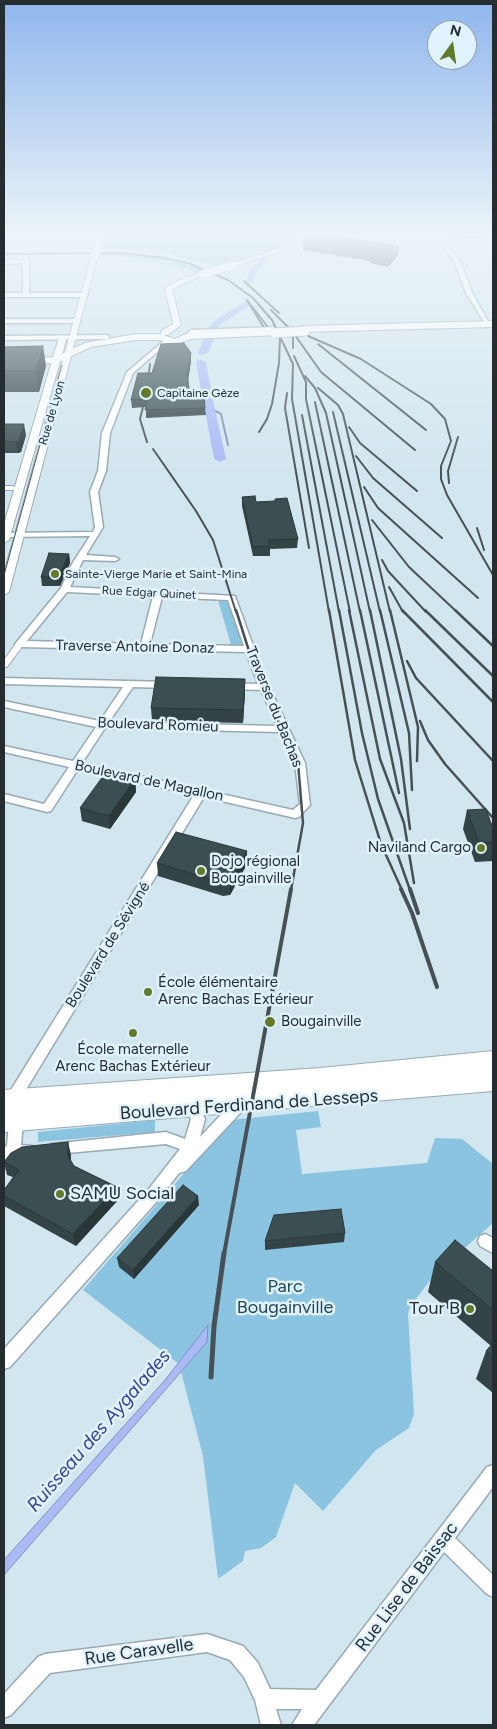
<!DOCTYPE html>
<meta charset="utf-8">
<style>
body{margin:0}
#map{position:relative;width:497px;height:1729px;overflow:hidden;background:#d2e6ef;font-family:Figtree,sans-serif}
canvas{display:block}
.frame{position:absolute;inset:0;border:5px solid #262d31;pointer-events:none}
.north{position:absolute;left:427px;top:20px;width:50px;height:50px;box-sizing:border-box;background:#e0f3fd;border:1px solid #96a4ab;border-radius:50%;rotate:14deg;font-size:14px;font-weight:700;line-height:20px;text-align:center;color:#262d31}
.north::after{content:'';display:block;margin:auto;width:18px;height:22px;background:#637a2b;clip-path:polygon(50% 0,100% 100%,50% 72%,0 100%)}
</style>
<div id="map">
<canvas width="497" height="1729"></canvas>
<div class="frame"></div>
<div class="north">N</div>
</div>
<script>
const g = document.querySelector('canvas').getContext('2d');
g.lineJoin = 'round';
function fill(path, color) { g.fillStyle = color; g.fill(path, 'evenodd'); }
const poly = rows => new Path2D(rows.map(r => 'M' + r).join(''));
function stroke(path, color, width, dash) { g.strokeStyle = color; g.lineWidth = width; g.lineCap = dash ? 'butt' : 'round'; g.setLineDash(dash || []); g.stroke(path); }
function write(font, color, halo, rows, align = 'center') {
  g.font = font + ' Figtree,sans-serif'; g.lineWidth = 5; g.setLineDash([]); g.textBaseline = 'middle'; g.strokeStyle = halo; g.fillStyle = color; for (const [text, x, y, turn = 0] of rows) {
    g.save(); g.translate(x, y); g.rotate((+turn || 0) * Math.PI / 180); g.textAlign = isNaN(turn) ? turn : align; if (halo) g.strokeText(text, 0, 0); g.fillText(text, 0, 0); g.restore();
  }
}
const green = poly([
 [106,235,294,235,272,251,219,267,169,254,103,248],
 [101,253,157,257,207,270,196,274,187,267,185,268,141,260,185,266,163,261,101,255],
 [218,600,230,602,244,645,231,645],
 [318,1111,321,1127,296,1130,302,1174,427,1163,435,1138,462,1139,493,1164,493,1223,434,1275,410,1307,408,1313,414,1414,409,1428,376,1450,323,1511,295,1483,276,1537,261,1548,245,1551,243,1561,218,1579,203,1456,179,1364,83,1290,230,1120],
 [155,1120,155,1132,38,1142,38,1132]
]);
const water = poly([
 [208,1325,207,1342,4,1575,4,1560,165,1380,208,1325]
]);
const stream = poly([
 [210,408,221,414,228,445]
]);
const river = poly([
 [291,235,301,235,284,248,278,248,278,244,291,235],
 [263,257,270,259,257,272,252,283,246,283,249,271,263,257],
 [246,301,251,304,249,306,220,325,208,353,200,355,198,353,207,329,214,321,246,301],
 [201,359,206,362,212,395,210,397,213,400,226,459,220,462,214,459,203,400,205,398,202,395,196,362,201,359]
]);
const pedestrian = poly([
 [4,486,13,486,16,488,13,490,4,490,4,486],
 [17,642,20,642,24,644,7,667,4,667,4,660,17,642]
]);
const minor = poly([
 [429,235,435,235,448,245,460,261,472,293,490,325,486,325,466,293,454,261,444,247,429,235],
 [24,256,29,257,29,293,85,293,88,295,85,297,4,297,4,293,23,293,23,263,4,264,4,260,23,260,24,256],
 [4,319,78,319,81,321,78,323,4,323,4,319],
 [275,327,276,328,273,330,191,334,188,332,191,330,275,327],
 [4,336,107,335,110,337,107,339,4,340,4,336],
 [165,340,170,341,133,373,110,433,106,471,98,492,103,527,86,555,115,557,119,559,115,561,83,560,70,587,235,596,264,676,305,763,310,805,299,817,295,818,204,797,19,1101,14,1103,9,1101,7,1097,9,1093,194,795,78,769,51,811,47,812,4,801,4,794,44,804,69,767,4,752,4,746,73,761,96,727,4,707,4,701,100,721,123,687,4,684,4,678,169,682,174,685,169,688,133,687,109,722,277,726,261,690,230,689,225,686,230,683,258,684,246,652,20,647,15,644,61,588,72,564,90,536,4,537,4,533,93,532,95,527,90,492,98,471,102,433,127,372,165,340],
 [67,592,153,596,141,644,27,641,67,592],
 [162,597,228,600,244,646,150,644,162,597],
 [105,728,280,732,295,763,300,804,293,810,82,763,105,728],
 [238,1100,243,1102,245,1106,243,1110,186,1171,179,1173,158,1200,10,1367,4,1369,4,1349,148,1190,180,1149,166,1144,56,1154,51,1152,49,1148,51,1144,166,1132,185,1139,191,1119,185,1108,187,1104,192,1102,197,1104,205,1119,200,1137,233,1102,238,1100],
 [16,1117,21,1119,23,1123,21,1145,32,1146,34,1150,32,1154,17,1157,9,1167,4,1169,4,1147,7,1146,9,1123,11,1119,16,1117],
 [485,1234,493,1238,493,1253,480,1246,478,1241,480,1236,485,1234],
 [493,1465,493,1487,455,1538,493,1575,493,1597,487,1594,444,1552,314,1725,292,1725,302,1709,276,1709,281,1725,261,1725,255,1700,244,1677,230,1660,207,1652,50,1673,11,1715,4,1718,4,1694,38,1657,45,1654,207,1634,243,1646,258,1663,270,1689,316,1690,487,1467,493,1465]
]);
const tertiary = poly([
 [97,235,103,235,100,247,97,249,94,247,97,235],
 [300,235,308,235,281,251,235,266,230,265,277,249,300,235],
 [95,252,98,254,9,592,4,595,4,574,92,254,95,252],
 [201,273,206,274,172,289,181,325,167,335,161,335,161,331,173,324,165,288,177,281,201,273],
 [63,335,67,337,9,540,4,543,4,524,59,337,63,335],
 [493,1051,493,1065,320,1082,4,1104,4,1090,320,1068,493,1051],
 [493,1077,493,1091,4,1132,4,1118,493,1077]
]);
const primary = poly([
 [493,321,493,327,302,332,297,329,302,326,493,321],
 [275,330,280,333,278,335,191,339,174,345,160,340,136,340,91,347,57,363,4,365,4,359,55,357,85,343,136,334,161,334,175,339,188,333,275,330]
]);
const motorway = poly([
 [493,1061,493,1081,4,1122,4,1100,493,1061]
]);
const tram = poly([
 [4,575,62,365]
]);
const railFar3 = poly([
 [4,254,121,253,159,257,188,263,228,280,253,298,272,320,293,364,292,399,329,612],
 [244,281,279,313],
 [271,310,288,327,293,337,293,348],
 [263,326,247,300,267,326],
 [292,331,321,372,415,450],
 [308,336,361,359,431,404,445,419,451,441,441,466,441,479,447,495,493,575],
 [318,344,426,430],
 [294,356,306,382,306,399,350,612],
 [305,376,315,388,326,413,370,612],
 [148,380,150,364],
 [318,388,338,405,343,414,390,612],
 [287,393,285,408,309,548],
 [315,402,360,612],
 [143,407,140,419,147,442],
 [333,412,380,612],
 [302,415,339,612],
 [349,427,360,443,417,491],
 [259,432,267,419,272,404,279,363,280,337],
 [153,449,196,511,213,540,236,612],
 [356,456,373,478,442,538],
 [449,483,448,471,458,437],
 [364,487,378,508,478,598],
 [372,520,409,567,457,612],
 [477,528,484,550],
 [382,560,388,571,426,612],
 [389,587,403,612]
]);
const railFar2 = poly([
 [236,610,257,676,298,763,303,823,291,890],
 [329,610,355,760,381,844,402,890],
 [339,610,362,733,378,799,410,890],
 [349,610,380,759,404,823,414,883],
 [360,610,399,793],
 [370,610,401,759,410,829],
 [380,610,409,733,412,790],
 [390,610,418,727,417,761],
 [402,610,493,702],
 [425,610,493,676],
 [455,610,493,646],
 [407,661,416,678,493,761],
 [420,721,428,740,445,764,493,818]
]);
const railFar1 = poly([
 [401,889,412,913,437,987],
 [410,889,418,913],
 [224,1254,291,889]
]);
const rail = poly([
 [211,1377,214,1326,224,1253]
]);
const tertiaryBridge = poly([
 [95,254,97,247],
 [203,274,233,265]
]);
const primaryBridge = poly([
 [275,333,305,331]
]);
const wall = poly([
 [449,235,493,235,493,237,451,238],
 [303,241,398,255,388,267,370,263,370,261,303,250],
 [4,347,46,366,39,392,4,392],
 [191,361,188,379,190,396,205,408,206,415,146,418,146,407,132,408,131,400,152,373],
 [4,424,26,435,21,452,18,453,4,453],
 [242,497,256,502,275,502,275,499,298,539,297,548,270,549,270,556,253,556,242,506],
 [69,554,70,563,60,586,42,586,41,577],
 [245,692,243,723,152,721,151,708],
 [135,779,136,792,110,829,82,821,80,808],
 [467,810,492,826,493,826,493,861,475,862,463,829],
 [157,863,247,864,230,895,223,896,158,876],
 [71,1155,71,1161,74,1166,117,1187,119,1199,76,1246,4,1206,4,1190,13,1177,7,1175,4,1162],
 [199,1205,134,1279,119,1267,117,1258],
 [345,1233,344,1242,265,1250,265,1241],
 [435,1262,493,1271,493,1393,476,1379,486,1351,491,1346,428,1292]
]);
const shadedWall = poly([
 [399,246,398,255,388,267,389,257],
 [43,346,46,366,39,392,36,371],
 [191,353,191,361,188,381,187,374],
 [24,424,26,435,21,452,18,453,16,442],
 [69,554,70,563,60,586,59,577],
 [245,679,245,692,243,723,243,710],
 [135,779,136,792,110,829,109,816],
 [247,851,247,864,230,895,230,882],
 [68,1142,71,1155,71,1169,68,1156],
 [117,1187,119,1199,76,1246,73,1234],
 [198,1196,199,1205,134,1279,133,1270]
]);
const building = poly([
 [312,235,328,235,399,246,389,257,371,254,372,252,303,241,312,235],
 [184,343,191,353,187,374,190,396,204,396,205,408,145,410,147,399,131,400,138,373,152,373,161,344,184,343],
 [43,346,36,371,4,371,4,347,43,346],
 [4,424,24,424,19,440,16,442,4,441,4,424],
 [255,496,256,502,275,501,275,499,287,498,298,539,269,540,270,546,253,547,242,497,255,496],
 [49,553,69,554,59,577,41,577,49,553],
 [156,677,245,679,243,710,151,708,156,677],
 [106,772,135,779,109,816,80,808,106,772],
 [486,809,492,826,493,826,493,842,479,843,467,810,486,809],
 [176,832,247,851,230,882,223,883,157,863,176,832],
 [68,1142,68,1156,74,1166,117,1187,73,1234,4,1196,4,1190,19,1170,4,1162,11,1153,22,1147,68,1142],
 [183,1185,198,1196,133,1270,117,1258,183,1185],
 [341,1209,345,1233,265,1241,274,1215,341,1209],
 [455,1240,493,1271,493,1310,435,1262,455,1240],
 [493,1343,493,1357,486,1351,493,1343]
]);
const markers = [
 [146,393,6,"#637a2b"],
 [55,574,5,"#637a2b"],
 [481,848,5,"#637a2b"],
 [201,871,5,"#637a2b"],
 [148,992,5,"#637a2b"],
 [270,1022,6,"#637a2b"],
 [133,1033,5,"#637a2b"],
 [60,1194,5,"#637a2b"],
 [470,1309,5,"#637a2b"]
];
const farPoinames = [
 ["Capitaine Gèze",157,393],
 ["Sainte-Vierge Marie et Saint-Mina",65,574]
];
const farStreetnames = [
 ["Rue de Lyon",52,413,-74],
 ["Rue Edgar Quinet",149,593,3]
];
const streetNames = [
 ["Traverse Antoine Donaz",135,647,1],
 ["Traverse du Bachas",274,707,68],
 ["Boulevard Romieu",158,725,2],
 ["Boulevard de Magallon",149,781,12],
 ["Boulevard de Sévigné",108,945,-58]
];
const poiNames = [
 ["Naviland Cargo",471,848,"right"],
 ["Dojo régional",211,862],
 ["Bougainville",211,879],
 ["École élémentaire",158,983],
 ["Arenc Bachas Extérieur",158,1000],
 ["Bougainville",281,1022],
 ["École maternelle",133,1050,"center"],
 ["Arenc Bachas Extérieur",133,1067,"center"]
];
const nearStreetnames = [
 ["Boulevard Ferdinand de Lesseps",249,1105,-4],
 ["Rue Lise de Baissac",407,1587,-53],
 ["Rue Caravelle",139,1652,-8]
];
const nearPoinames = [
 ["SAMU Social",70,1194],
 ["Tour B",460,1309,"right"]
];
const nearParknames = [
 ["Parc",285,1287],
 ["Bougainville",285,1308]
];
const nearWaternames = [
 ["Ruisseau des Aygalades",99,1431,-49]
];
fill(green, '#8ac4e0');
fill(water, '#a9baf5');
stroke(water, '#8290ba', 1);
stroke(stream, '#8290ba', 2);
fill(river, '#a9baf5');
stroke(pedestrian, '#97aab3', 2);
stroke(minor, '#97aab3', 3);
stroke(tertiary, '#97aab3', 2);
stroke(primary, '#97aab3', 2);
stroke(motorway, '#97aab3', 3);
fill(pedestrian, '#fff');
fill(minor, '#fff');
fill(tertiary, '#fff');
fill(primary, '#fff');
fill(motorway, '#fff');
stroke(tram, '#465055', 1);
stroke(railFar3, '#465055', 2);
stroke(railFar2, '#465055', 2.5);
stroke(railFar1, '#465055', 4);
stroke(rail, '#465055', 5);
stroke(tertiaryBridge, '#97aab3', 9, []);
stroke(primaryBridge, '#97aab3', 11, []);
stroke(tertiaryBridge, '#fff', 8);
stroke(primaryBridge, '#fff', 9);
fill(wall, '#334346');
fill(shadedWall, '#293739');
fill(building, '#3b4e51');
stroke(building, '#293739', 1);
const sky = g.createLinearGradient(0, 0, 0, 477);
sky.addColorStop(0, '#8fb6ed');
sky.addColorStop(0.49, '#ebf4f8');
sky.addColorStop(1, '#ebf4f800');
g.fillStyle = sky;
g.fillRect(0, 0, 497, 477);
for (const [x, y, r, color] of markers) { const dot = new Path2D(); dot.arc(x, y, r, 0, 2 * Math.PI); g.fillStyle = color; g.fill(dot); stroke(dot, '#e0f3fd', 2); }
write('12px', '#262d31', '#e0f3fd', farPoinames, 'left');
write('12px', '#262d31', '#e0f3fd', farStreetnames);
write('15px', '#262d31', '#e0f3fd', streetNames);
write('15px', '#262d31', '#e0f3fd', poiNames, 'left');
write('18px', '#262d31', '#e0f3fd', nearStreetnames);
write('18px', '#262d31', '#e0f3fd', nearPoinames, 'left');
write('18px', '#1e4759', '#e0f3fd', nearParknames);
write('italic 19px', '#344296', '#e0f3fd', nearWaternames);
</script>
